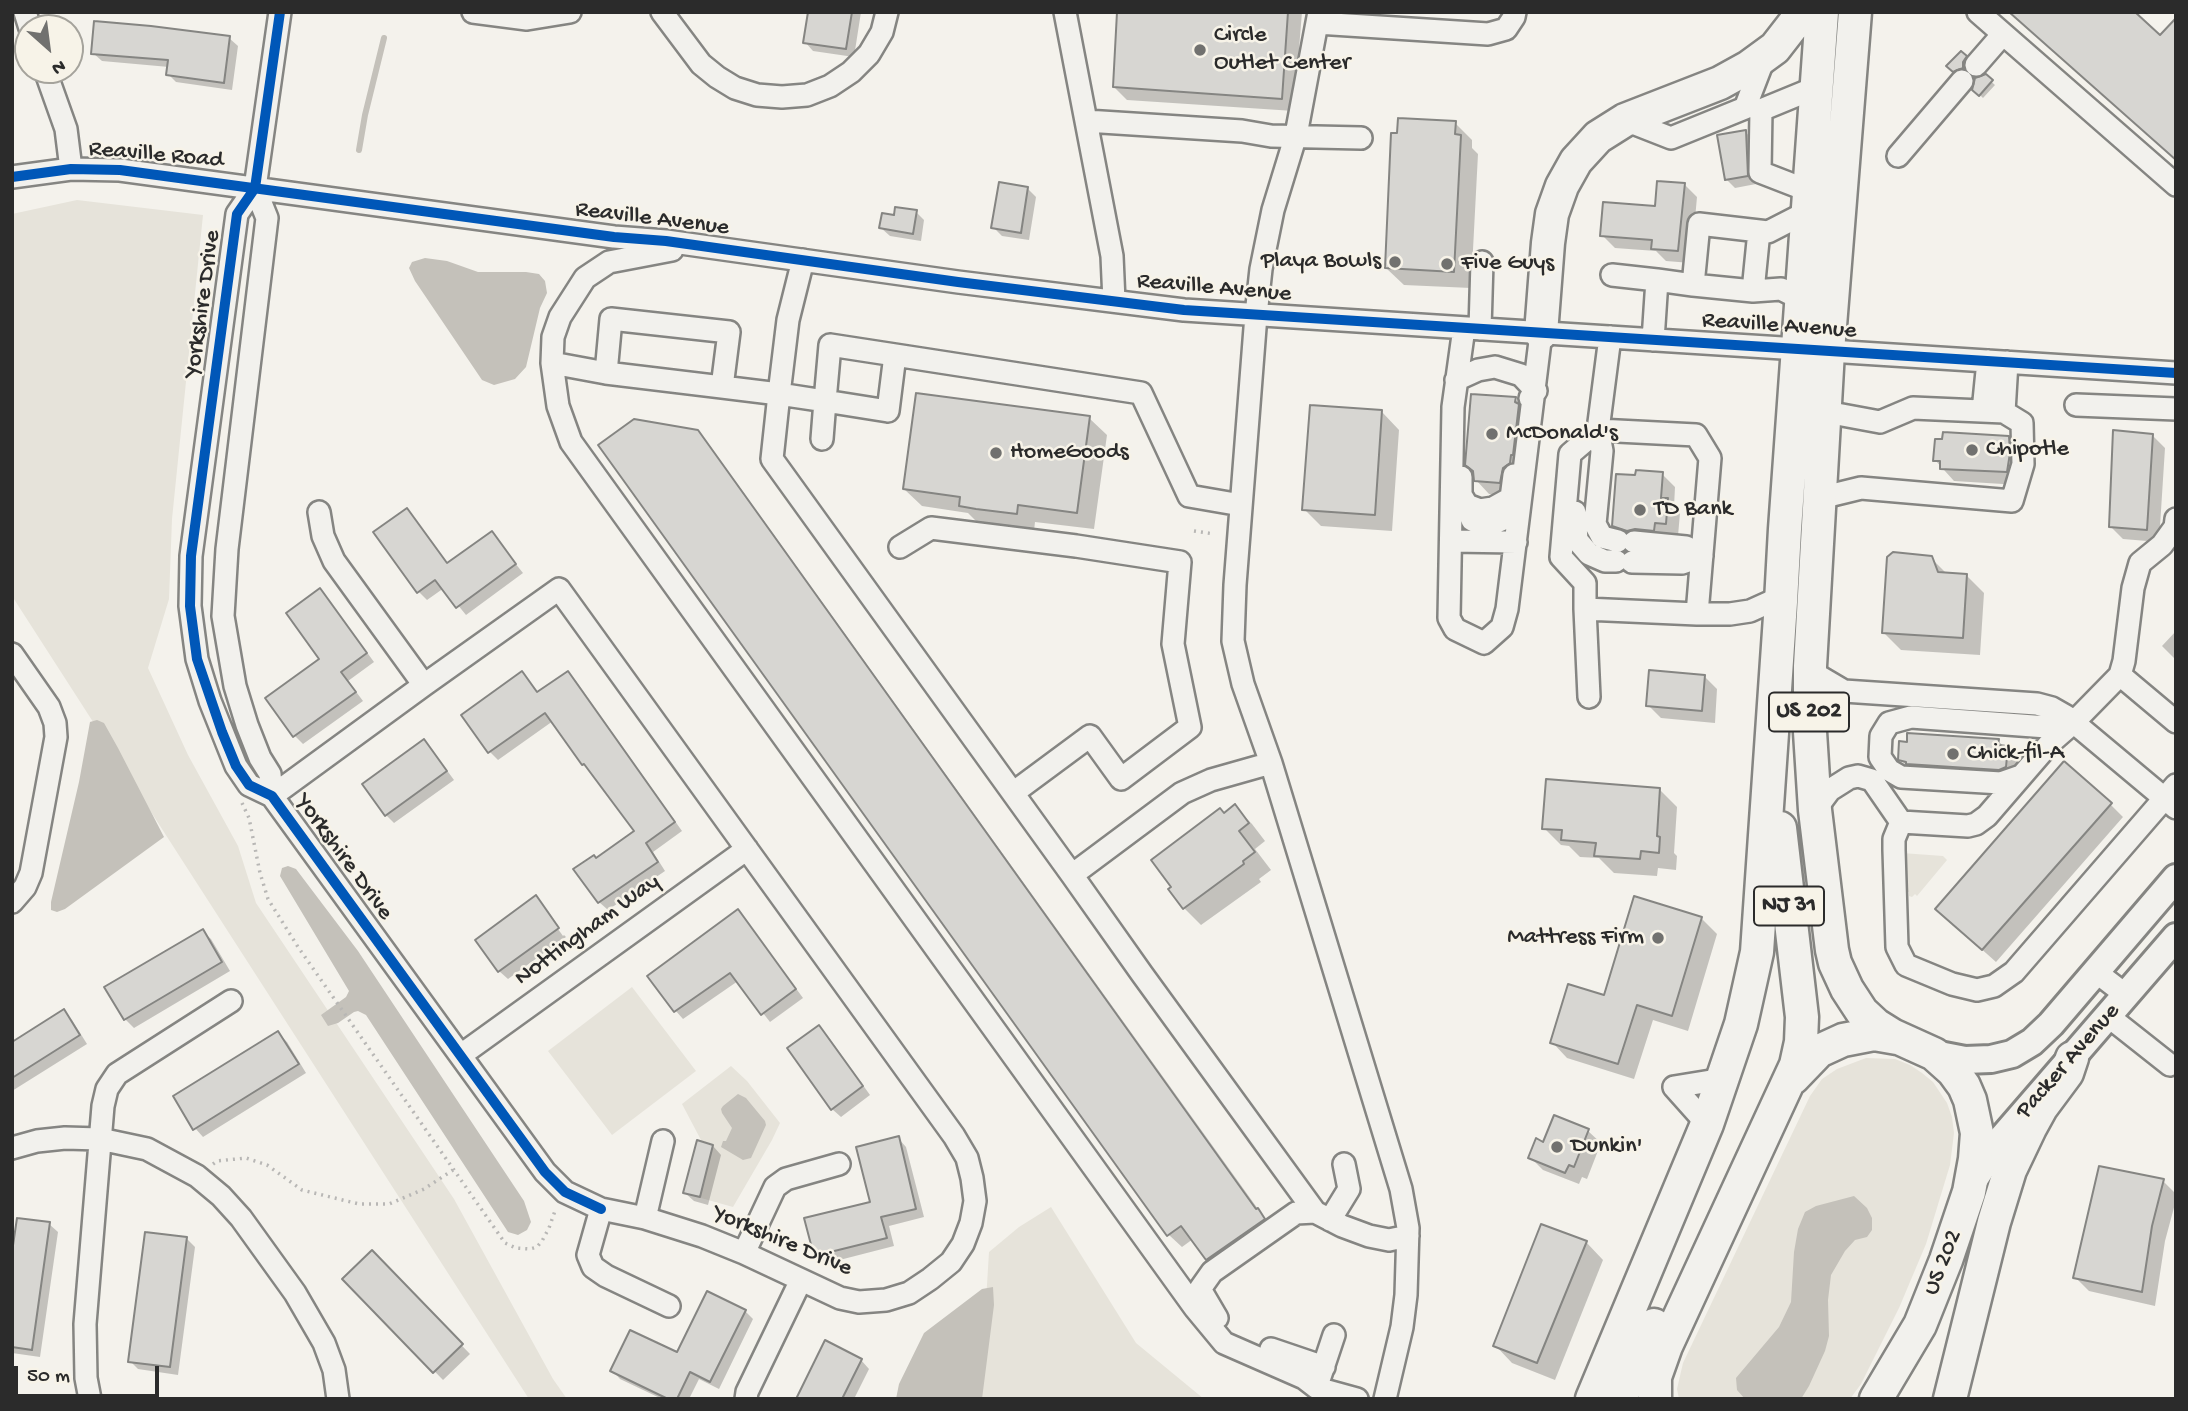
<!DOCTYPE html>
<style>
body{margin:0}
#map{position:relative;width:2188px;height:1411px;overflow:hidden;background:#f4f2ec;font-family:"Gochi Hand",sans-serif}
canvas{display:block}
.frame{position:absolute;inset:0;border:14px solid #2b2b2b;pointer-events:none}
.north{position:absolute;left:14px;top:14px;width:70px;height:70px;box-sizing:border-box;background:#f7f3e8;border:2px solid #a5a39c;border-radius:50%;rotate:152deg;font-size:19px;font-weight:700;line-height:28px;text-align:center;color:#2b2b2b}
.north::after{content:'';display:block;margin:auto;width:24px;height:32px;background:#71716f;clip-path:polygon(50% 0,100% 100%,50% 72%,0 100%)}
.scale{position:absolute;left:14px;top:1366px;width:145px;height:32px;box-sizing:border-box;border:4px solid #2b2b2b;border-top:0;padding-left:9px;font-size:21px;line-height:24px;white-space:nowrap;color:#2b2b2b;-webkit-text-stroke:5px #f7f3e8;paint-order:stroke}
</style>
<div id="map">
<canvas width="2188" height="1411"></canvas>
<div class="frame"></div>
<div class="north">N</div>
<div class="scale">50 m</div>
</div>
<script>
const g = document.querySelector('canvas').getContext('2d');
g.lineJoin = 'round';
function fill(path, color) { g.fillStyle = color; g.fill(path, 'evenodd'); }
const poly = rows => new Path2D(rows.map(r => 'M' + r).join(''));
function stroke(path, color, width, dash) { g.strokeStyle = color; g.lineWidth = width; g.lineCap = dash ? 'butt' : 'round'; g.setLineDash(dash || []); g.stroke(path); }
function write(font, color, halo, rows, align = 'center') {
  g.font = font + ' "Gochi Hand",sans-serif'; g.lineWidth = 5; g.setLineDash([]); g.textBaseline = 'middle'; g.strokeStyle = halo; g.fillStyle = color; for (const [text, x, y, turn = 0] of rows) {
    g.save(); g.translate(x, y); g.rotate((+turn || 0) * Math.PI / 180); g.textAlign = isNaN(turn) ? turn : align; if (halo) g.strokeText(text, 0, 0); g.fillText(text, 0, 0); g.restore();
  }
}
const green = poly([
 [77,200,203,215,172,519,169,599,148,668,188,755,238,846,256,903,454,1199,553,1379,567,1399,529,1399,12,596,12,214],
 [1902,853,1943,856,1947,860,1917,896,1915,894,1912,897,1909,896,1909,892,1905,892],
 [632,987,696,1071,612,1135,548,1051],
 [1866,1058,1895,1059,1910,1065,1922,1073,1933,1082,1947,1103,1952,1117,1954,1133,1950,1165,1926,1244,1899,1308,1861,1384,1850,1399,1679,1399,1677,1389,1683,1363,1810,1096,1822,1079,1837,1069],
 [731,1066,747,1081,780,1123,772,1140,733,1207,683,1193,697,1140,701,1140,682,1104],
 [1051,1207,1136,1343,1204,1399,980,1399,989,1252,1019,1227]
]);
const water = poly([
 [425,258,447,261,478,272,526,272,539,274,545,281,547,293,540,308,526,367,515,379,494,385,482,380,415,281,409,268,412,262],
 [97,720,104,723,118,748,164,837,65,909,57,912,51,910,51,902,79,782,90,722],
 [288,866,296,869,358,951,524,1201,531,1222,527,1230,518,1235,508,1232,366,1015,358,1011,354,1012,338,1023,328,1026,321,1015,346,997,349,991,280,876,282,868],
 [738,1094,746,1098,765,1121,766,1125,751,1158,743,1160,721,1147,723,1141,726,1141,732,1128,722,1113,721,1109,723,1106],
 [1854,1196,1867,1208,1872,1218,1872,1230,1867,1237,1855,1240,1845,1251,1831,1275,1828,1300,1829,1336,1825,1351,1809,1386,1801,1399,1745,1399,1737,1390,1736,1378,1779,1327,1791,1302,1794,1252,1798,1229,1805,1212,1816,1206],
 [993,1287,994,1305,982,1399,896,1399,899,1384,924,1333,982,1289]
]);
const shadow = poly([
 [809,12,861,12,854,57,813,51,805,42],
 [1119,12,1302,12,1294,111,1127,100,1114,87],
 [229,38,238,46,232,90,176,82,168,74,169,67,102,61,93,53],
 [1961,53,1969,61,1966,72,1958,75,1949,66],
 [1985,76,1995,85,1983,98,1974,89],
 [1455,123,1472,140,1472,148,1478,154,1471,288,1404,285,1386,268],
 [1745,132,1754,140,1756,184,1735,188,1727,180],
 [1684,184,1697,197,1691,263,1666,261,1656,251,1615,248,1602,235,1656,208],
 [1028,189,1036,197,1029,240,1002,236,993,227],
 [916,212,924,220,921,241,890,236,881,228],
 [1515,399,1528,412,1512,495,1489,494,1476,480,1475,472],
 [1382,412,1399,430,1392,531,1321,526,1304,509],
 [1089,418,1107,435,1094,529,1035,522,1034,531,978,523,968,513,922,506,904,489],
 [697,432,710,446,1263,1216,1270,1223,1220,1272,1207,1259,1193,1239,1182,1247,1169,1235],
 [2152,435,2165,448,2159,542,2123,539,2110,526],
 [2008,437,2021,450,2019,485,1954,481,1935,460],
 [1662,474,1675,487,1674,507,1680,513,1678,536,1627,538,1614,525,1637,477],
 [406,510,448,564,491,533,523,573,466,615,444,588,427,600,419,592],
 [1931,558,1947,574,1966,575,1984,593,1980,655,1901,650,1883,632],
 [320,591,328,599,374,662,348,681,363,701,303,744,295,736,321,659],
 [2176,631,2176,660,2162,646],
 [522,673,539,693,567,673,576,681,682,831,653,852,665,871,608,910,599,902,597,860,637,832,553,721,498,760,490,752,463,715],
 [1704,676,1717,689,1715,723,1661,718,1648,705],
 [1998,741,2020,761,2018,780,1913,772,1900,759],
 [432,750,454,780,394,823,386,815],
 [1660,790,1677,807,1674,853,1677,856,1676,870,1658,868,1657,876,1614,873,1599,858,1580,857,1569,846,1561,845,1544,828],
 [2110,804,2123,817,1996,962,1950,921],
 [1235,807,1252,824,1265,841,1255,849,1271,870,1259,879,1261,882,1201,925,1184,908,1224,815],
 [540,904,563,936,564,935,566,937,508,979,499,971],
 [738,911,746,920,803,998,770,1022,738,981,683,1019,675,1010],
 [1701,918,1717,934,1688,1031,1653,1020,1634,1079,1567,1058,1552,1042],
 [202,931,211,939,230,971,134,1028,125,1019,107,988],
 [63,1011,72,1020,87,1044,12,1091,12,1044],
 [819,1027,827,1035,870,1095,841,1117,832,1109],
 [278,1033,287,1042,306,1073,203,1137,195,1128],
 [1588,1131,1601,1143,1587,1179,1582,1177,1579,1184,1543,1170,1530,1157,1544,1144],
 [898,1138,906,1147,924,1217,889,1226,894,1246,824,1264,815,1255,872,1203],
 [713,1146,721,1155,708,1205,694,1201,685,1193],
 [2163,1181,2176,1194,2176,1200,2165,1241,2155,1306,2089,1291,2075,1277],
 [49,1224,58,1232,40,1357,12,1353,12,1264],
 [187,1239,195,1247,178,1375,138,1369,130,1361],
 [1586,1242,1603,1260,1555,1380,1512,1363,1495,1345],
 [372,1253,470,1354,443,1380,345,1279],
 [745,1311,753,1319,719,1389,699,1379,689,1399,662,1399,620,1379,612,1370,677,1355],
 [861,1360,869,1369,854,1399,798,1399]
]);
const stream = poly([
 [359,150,365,115,384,38]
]);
const building = poly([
 [808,12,852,12,846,49,803,43,808,12],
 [1117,12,1288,12,1282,99,1113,87,1117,12],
 [2009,12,2135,12,2160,35,2176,18,2176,160,2009,12],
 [94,21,151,26,230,36,224,83,166,75,168,60,91,54,94,21],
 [1961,51,1967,56,1963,62,1963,68,1953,72,1946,66,1961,51],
 [1986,74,1993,80,1979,96,1972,90,1975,78,1986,74],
 [1398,118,1456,121,1455,134,1461,135,1454,272,1385,268,1391,133,1397,133,1398,118],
 [1746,130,1748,176,1725,180,1717,135,1746,130],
 [1657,181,1685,183,1678,251,1651,249,1652,240,1600,236,1603,202,1655,206,1657,181],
 [999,182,1028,187,1021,233,991,228,999,182],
 [895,207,917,210,913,234,879,228,882,213,894,215,895,207],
 [916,393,1090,416,1077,513,1018,505,1017,514,976,509,959,506,960,497,903,489,916,393],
 [1471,394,1516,397,1515,402,1519,404,1513,455,1511,455,1510,463,1503,468,1500,483,1474,481,1473,471,1465,465,1471,394],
 [1310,405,1382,410,1375,515,1302,510,1310,405],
 [634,419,698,430,1256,1209,1258,1208,1265,1219,1206,1260,1181,1226,1167,1236,598,445,634,419],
 [2113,430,2153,434,2147,530,2109,527,2113,430],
 [1943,432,2009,436,2010,453,2007,472,1940,469,1940,461,1933,461,1935,439,1942,439,1943,432],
 [1636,470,1663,472,1661,498,1668,498,1666,524,1655,523,1654,531,1635,529,1627,531,1612,526,1616,474,1635,475,1636,470],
 [407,508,447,563,492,531,516,564,456,608,435,580,417,593,373,532,407,508],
 [1893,552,1932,556,1938,572,1967,574,1963,638,1882,633,1887,557,1893,552],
 [320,588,367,653,341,672,356,692,293,737,265,698,319,659,286,613,320,588],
 [1649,670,1705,675,1702,711,1646,706,1649,670],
 [522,671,537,692,568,671,675,822,646,843,658,862,598,903,573,869,594,855,596,858,634,831,584,764,582,765,545,713,488,753,461,715,522,671],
 [1907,733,1999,739,1998,745,2008,746,2006,767,1999,770,1906,764,1906,762,1898,760,1899,741,1907,742,1907,733],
 [424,739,447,771,385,816,362,784,424,739],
 [2064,761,2112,803,1982,950,1935,909,2064,761],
 [1546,779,1660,788,1657,836,1660,837,1659,853,1641,851,1640,859,1594,856,1596,843,1561,840,1562,830,1542,829,1546,779],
 [1235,804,1249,823,1239,831,1255,852,1243,861,1244,864,1183,909,1168,889,1171,887,1151,860,1220,808,1224,813,1235,804],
 [536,895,559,928,498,972,475,940,536,895],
 [1634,896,1702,917,1672,1016,1637,1005,1618,1064,1550,1043,1568,984,1604,995,1634,896],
 [738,909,796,989,761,1015,730,973,674,1012,647,976,738,909],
 [203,929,222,962,124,1020,104,987,203,929],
 [64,1009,80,1035,12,1078,12,1042,64,1009],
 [819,1025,863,1086,831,1110,787,1048,819,1025],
 [278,1031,299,1064,193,1130,173,1096,278,1031],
 [1554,1115,1589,1129,1574,1167,1569,1165,1565,1173,1528,1158,1536,1138,1543,1142,1554,1115],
 [899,1136,916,1209,881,1217,887,1238,814,1256,804,1218,870,1202,856,1147,899,1136],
 [697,1140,713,1145,700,1197,683,1193,697,1140],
 [2099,1166,2164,1179,2152,1226,2142,1292,2073,1278,2099,1166],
 [17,1218,50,1222,32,1350,12,1347,12,1252,17,1218],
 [1541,1224,1587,1241,1537,1363,1493,1346,1541,1224],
 [145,1232,187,1237,170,1367,128,1362,145,1232],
 [372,1250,463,1344,433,1373,342,1279,372,1250],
 [707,1291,746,1310,710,1382,690,1372,677,1399,668,1399,610,1371,630,1330,677,1352,707,1291],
 [825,1340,862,1359,842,1399,796,1399,825,1340]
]);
const path = poly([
 [1194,531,1214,534],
 [242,803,249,818,260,873,268,899,298,947,505,1243,516,1248,530,1249,537,1247,542,1241,549,1228,556,1208],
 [213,1164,217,1161,246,1158,267,1165,302,1190,359,1204,389,1204,424,1189,453,1170]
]);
const minor = poly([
 [25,12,30,28],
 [473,12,527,19,570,12],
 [662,12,701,64,717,77,735,88,757,95,782,97,807,95,830,86,851,72,869,54,882,32,887,12],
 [1065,12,1112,256,1114,301],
 [1319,12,1296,135,1273,210,1261,269,1256,315,1235,585,1233,641,1243,684,1271,763,1401,1189,1408,1228,1406,1295,1402,1327,1385,1399],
 [1978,12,2176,185],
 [1317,23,1488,34,1506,29,1514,17,1515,12],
 [1976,65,2003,34],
 [45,70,66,129,71,169],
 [1625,120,1671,138,1745,108,1765,56],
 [1086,121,1242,131,1271,136,1361,138],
 [1898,156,1962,81],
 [12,177,71,169,120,170,614,237,666,241,958,282,1184,310,2176,373],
 [255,188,267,218,227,549,223,616,235,686,247,725,260,758,270,774,272,796],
 [1809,191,1760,172,1761,110,1817,87],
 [672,250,609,262,585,278,560,317,553,337,552,363,558,406,571,442,1195,1308,1224,1343,1304,1378,1317,1388,1357,1399],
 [1612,275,1657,280,1653,340],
 [1657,280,1693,285,1699,224,1768,232,1807,212],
 [1693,285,1753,291,1781,289,1801,299],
 [1753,291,1759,231],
 [1464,328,1453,407,1449,618,1455,629,1484,643,1502,627,1507,609,1541,333],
 [1480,329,1482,262],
 [895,355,1141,393,1189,496,1241,505],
 [552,363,606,373],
 [1456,380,1478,370,1495,367,1521,375,1536,391,1530,398],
 [722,387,729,332,611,319,606,373,722,387,779,394,788,320,803,260],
 [2076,405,2176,409],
 [1983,411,1988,361],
 [2004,412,2007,362],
 [822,439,825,401,830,345,895,355,888,411,825,401,779,394,772,459,1072,875,1142,974,1315,1212,1342,1226,1369,1236,1389,1240,1408,1236],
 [1461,477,1461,495,1467,505,1480,510,1493,508,1511,498,1514,475],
 [1820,498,1861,488,2012,501,2023,464,2022,423,2004,412,1913,408,1880,422,1826,412],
 [1467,505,1472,520,1487,526,1501,520,1510,511,1510,502],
 [319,512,323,536,334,561,424,685],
 [1575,512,1577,540,1589,554,1605,561,1616,561],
 [2176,519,2175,527,2162,545,2140,563,2133,588,2124,661,2120,675,2176,722],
 [1451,541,1516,542],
 [1634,542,1686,547,1702,556],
 [900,547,931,528,1076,546,1180,562,1173,644,1190,727,1121,779,1090,736,1013,793],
 [1632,562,1682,563,1702,556],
 [1585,609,1585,583,1561,557,1570,454,1598,430,1602,451,1595,524,1602,537,1618,541],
 [1697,614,1730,614,1750,611,1781,597],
 [12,654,49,707,55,723,56,737,31,873,25,887,12,902],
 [1810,671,1844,691,2037,704,2052,708,2066,716,2176,808],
 [1589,697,1585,609,1697,614,1710,458,1696,435,1598,430,1610,337],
 [2021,776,2001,783,1901,777,1889,770,1880,757,1881,736,1889,723,1911,717,2047,727,2072,723],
 [272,796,424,685,559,589,954,1136,967,1158,972,1178,975,1201,971,1223,963,1244,951,1262,930,1279,909,1293,886,1300,859,1302,840,1298,744,1253,702,1236,645,1218,601,1209,565,1192,545,1172,272,796,249,785,236,766,210,701,197,659,190,606,191,556,237,214,255,188,280,12],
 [1815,810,1830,790,1849,778,1858,776,1872,780,1901,822,1968,826,1976,824,1987,816,2050,743,2074,722,2120,675],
 [1901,822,1894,839,1894,850,1897,947,1906,965,1952,984,1977,990,1994,986,2014,972,2176,785],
 [1072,875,1182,793,1211,780,1271,763],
 [2096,972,2126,995],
 [2108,1016,2170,1065],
 [461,1055,747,849],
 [1674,1087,1707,1124],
 [1674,1087,1723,1079],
 [12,1148,37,1141,65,1138,100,1139,147,1149,197,1176,221,1196,241,1218,295,1293,324,1343,334,1370,338,1399],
 [601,1209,588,1255,593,1267,606,1276,669,1306],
 [645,1218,663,1141],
 [1330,1220,1349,1189,1344,1164],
 [744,1253,775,1187,786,1179,839,1164],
 [1217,1318,1200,1289,1212,1272,1296,1213,1315,1212],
 [1271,1349,1324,1367],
 [1319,1380,1334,1335],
 [90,1399,86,1378,85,1324,103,1106,107,1089,117,1074,231,1001],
 [746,1399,747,1392,801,1280]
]);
const major = poly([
 [1934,1054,1965,1060,1991,1059,2012,1054,2032,1042,2051,1024,2176,878],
 [1972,1183,1997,1144,2176,937]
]);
const highway = poly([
 [1855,12,1828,351,1810,666,1810,732,1815,810,1832,950,1835,963,1847,989,1862,1012,1876,1025,1892,1035,1934,1054,1953,1071,1964,1086,1970,1100,1977,1133,1975,1159,1969,1192,1946,1260,1920,1325,1876,1399],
 [1541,333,1548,243,1552,214,1562,186,1576,161,1598,137,1625,120,1720,83,1749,67,1775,48,1803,12],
 [1793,1078,1819,1051,1843,1040,1874,1034,1897,1038],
 [1592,1399,1707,1124,1741,1024,1757,952,1781,602,1785,529,1822,12],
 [1620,1399,1654,1325],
 [1655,1399,1655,1377,1666,1346,1796,1065,1801,1042,1802,1017,1780,828],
 [1950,1399,1994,1222,2010,1170,2030,1128,2041,1108,2067,1073,2072,1058]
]);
const cycleway = poly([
 [280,12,255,188,237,214,191,556,190,606,197,659,222,732,236,766,249,785,272,796,545,1172,565,1192,601,1209],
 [12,177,71,169,120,170,614,237,666,241,958,282,1184,310,2176,373]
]);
const markers = [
 [1200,50,7,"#71716f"],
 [1395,262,7,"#71716f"],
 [1447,264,7,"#71716f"],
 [1492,434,7,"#71716f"],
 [1972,450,7,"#71716f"],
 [996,453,7,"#71716f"],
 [1640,510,7,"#71716f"],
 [1953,754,7,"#71716f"],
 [1658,938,7,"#71716f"],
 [1557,1147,7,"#71716f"]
];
const shields = [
 [1809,712,80],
 [1789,906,70]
];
const shieldNames = [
 ["US 202",1809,712],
 ["NJ 31",1789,906]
];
const poiNames = [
 ["Circle",1214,36],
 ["Outlet Center",1214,64],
 ["Playa Bowls",1381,262,"right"],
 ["Five Guys",1461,264],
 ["McDonald's",1506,434],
 ["Chipotle",1986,450],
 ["HomeGoods",1010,453],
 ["TD Bank",1654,510],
 ["Chick-fil-A",1967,754],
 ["Mattress Firm",1644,938,"right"],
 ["Dunkin'",1571,1147]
];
const streetNames = [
 ["Reaville Road",156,156,5],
 ["Reaville Avenue",652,220,7],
 ["Reaville Avenue",1214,289,5],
 ["Yorkshire Drive",204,304,-82],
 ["Reaville Avenue",1779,327,4],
 ["Yorkshire Drive",343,858,54],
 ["Nottingham Way",588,931,-36],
 ["Packer Avenue",2069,1062,-49],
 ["Yorkshire Drive",782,1242,23],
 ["US 202",1944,1263,-69]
];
fill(green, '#e6e3da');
fill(water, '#c4c1ba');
fill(shadow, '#0003');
stroke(stream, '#c4c1ba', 6);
fill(building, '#d7d6d2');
stroke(building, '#858582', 2);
stroke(minor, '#858582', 26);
stroke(major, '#858582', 32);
stroke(highway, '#858582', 37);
stroke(path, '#b8b7b5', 3.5, [2, 5]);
stroke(minor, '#f2f1ed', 21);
stroke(major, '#f2f1ed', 26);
stroke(highway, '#f2f1ed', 32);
stroke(cycleway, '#0057b8', 10);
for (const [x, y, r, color] of markers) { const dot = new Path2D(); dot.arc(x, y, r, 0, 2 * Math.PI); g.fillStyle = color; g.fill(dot); stroke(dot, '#f7f3e8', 2.5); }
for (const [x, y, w] of shields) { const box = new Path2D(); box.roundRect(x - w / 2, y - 19.5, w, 39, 5); g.fillStyle = '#f7f3e8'; g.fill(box); stroke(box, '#2b2b2b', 2); }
write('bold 23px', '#2b2b2b', null, shieldNames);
write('24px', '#2b2b2b', '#f7f3e8', poiNames, 'left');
write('24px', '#2b2b2b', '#f7f3e8', streetNames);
</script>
